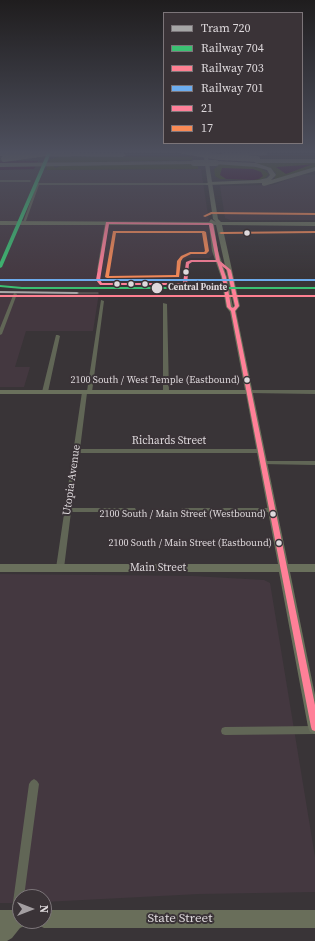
<!DOCTYPE html>
<style>
body{margin:0}
#map{position:relative;width:315px;height:941px;overflow:hidden;background:#393437;font-family:"Source Serif 4",serif}
canvas{display:block}
.legend{position:absolute;left:163px;top:12px;width:140px;height:132px;box-sizing:border-box;background:#3a3337;border:1px solid #7c7579;margin:0;padding:5px 7px;list-style:none;font-size:12px;color:#ded9dc}
.legend li{display:flex;align-items:center;gap:8px;height:20px}
.legend b{width:20px;border:1px solid #7c7579}
.north{position:absolute;left:12px;top:889px;width:40px;height:40px;box-sizing:border-box;background:#3a3337;border:1px solid #7c7579;border-radius:50%;rotate:90deg;font-size:11px;font-weight:700;line-height:16px;text-align:center;color:#ded9dc}
.north::after{content:'';display:block;margin:auto;width:14px;height:18px;background:#a49fa2;clip-path:polygon(50% 0,100% 100%,50% 72%,0 100%)}
</style>
<div id="map">
<canvas width="315" height="941"></canvas>
<ul class="legend">
<li><b style="height:5px;background:#a6a6a6"></b>Tram 720</li>
<li><b style="height:5px;background:#3bc072"></b>Railway 704</li>
<li><b style="height:5px;background:#ff8091"></b>Railway 703</li>
<li><b style="height:5px;background:#6dadef"></b>Railway 701</li>
<li><b style="height:5px;background:#ff8098"></b>21</li>
<li><b style="height:5px;background:#f98a56"></b>17</li>
</ul>
<div class="north">N</div>
</div>
<script>
const g = document.querySelector('canvas').getContext('2d');
g.lineJoin = 'round';
function fill(path, color) { g.fillStyle = color; g.fill(path, 'evenodd'); }
const poly = rows => new Path2D(rows.map(r => 'M' + r).join(''));
function stroke(path, color, width, dash) { g.strokeStyle = color; g.lineWidth = width; g.lineCap = dash ? 'butt' : 'round'; g.setLineDash(dash || []); g.stroke(path); }
function write(font, color, halo, rows, align = 'center') {
  g.font = font + ' "Source Serif 4",serif'; g.lineWidth = 4; g.setLineDash([]); g.textBaseline = 'middle'; g.strokeStyle = halo; g.fillStyle = color; for (const [text, x, y, turn = 0] of rows) {
    g.save(); g.translate(x, y); g.rotate((+turn || 0) * Math.PI / 180); g.textAlign = isNaN(turn) ? turn : align; if (halo) g.strokeText(text, 0, 0); g.fillText(text, 0, 0); g.restore();
  }
}
const built = poly([
 [201,169,214,254,209,258,187,258,180,264,181,278,101,278,99,287,0,287,0,170],
 [300,175,315,175,315,220,230,220,225,218,220,186,273,185],
 [0,292,99,293,93,331,26,331,15,367,30,367,24,387,0,387],
 [0,574,193,576,264,580,270,583,315,857,315,892,199,894,44,902,44,897,20,897,20,903,0,903]
]);
const green = poly([
 [65,151,181,151,188,153,60,152],
 [58,157,192,157,192,160,49,163,51,159],
 [315,162,315,167,271,181,256,184,272,180,275,178,276,173,268,167,251,163],
 [168,164,193,164,198,166,198,169,46,170,47,166,54,166,55,168,60,166],
 [220,164,244,165,261,168,269,174,265,178,259,180,220,179,215,176,214,169]
]);
const water = poly([
 [0,161,38,161,34,169,0,170],
 [313,164,286,174,276,167,305,165],
 [222,168,253,169,261,172,263,176,259,179,253,180,226,179,220,175]
]);
const street = poly([
 [0,180,30,180,31,181,30,182,0,182,0,180],
 [38,183,209,183,210,184,209,185,39,185,26,221,23,222,37,184,38,183],
 [107,222,109,223,101,270,99,271,97,270,105,223,107,222],
 [14,293,17,294,2,334,0,335,0,328,14,293],
 [101,300,104,301,92,392,91,393,87,393,80,449,261,449,264,451,261,453,79,453,72,508,135,508,136,510,135,512,71,512,64,568,62,570,60,571,58,570,56,568,82,392,83,391,87,391,101,300],
 [163,303,167,304,169,392,166,394,163,392,163,303],
 [56,335,58,335,60,336,48,392,45,394,42,392,56,335],
 [249,390,315,390,315,394,247,393,246,392,249,390],
 [263,461,315,461,315,465,261,464,260,463,263,461],
 [182,508,274,508,275,510,274,512,182,512,181,510,182,508],
 [315,726,315,734,225,735,222,734,221,731,222,728,225,727,315,726],
 [34,779,37,781,39,784,24,897,20,897,20,920,16,922,12,921,11,917,29,784,31,781,34,779]
]);
const secondary = poly([
 [203,151,207,151,218,219,221,222,315,222,315,226,222,225,240,306,236,311,288,564,315,564,315,572,290,572,315,695,315,734,310,732,308,727,279,572,0,572,0,564,278,564,246,394,0,394,0,390,245,390,230,312,226,307,221,277,212,251,209,225,0,225,0,221,209,222,211,219,216,222,213,219,203,151],
 [214,225,216,225,234,306,233,307,227,277,218,251,214,225]
]);
const primary = poly([
 [0,910,20,910,20,921,28,921,26,925,20,928,12,938,7,941,0,941,0,910],
 [44,910,315,910,315,928,44,928,38,925,36,921,44,921,44,910]
]);
const highway = poly([
 [0,152,123,153,126,155,123,157,0,156,0,152],
 [266,152,268,155,223,157,220,155,223,153,266,152],
 [315,159,315,163,256,163,253,161,256,159,315,159],
 [196,161,194,164,0,167,0,163,196,161],
 [216,161,256,163,271,168,276,175,271,180,315,167,315,171,264,186,262,185,262,183,207,185,206,184,209,182,258,180,267,178,270,175,267,170,256,167,214,164,216,161]
]);
const tram = poly([
 [77,293,98,293]
]);
const highwayBridge = poly([
 [183,151,219,157,257,159],
 [4,159,61,151],
 [194,163,216,163]
]);
const bus1 = poly([
 [106,222,211,223,213,224,220,261,231,270,239,306,235,311,315,705,315,731,312,730,311,727,231,311,227,307,222,277,217,262,192,262,189,264,187,284,185,285,100,285,96,280,106,222],
 [109,224,209,225,216,260,191,260,186,262,183,283,102,283,100,280,109,224],
 [222,266,227,270,235,306,233,308,231,307,226,277,222,266]
]);
const bus2 = poly([
 [211,212,315,213,315,215,212,214,205,217,203,216,211,212],
 [113,231,204,231,206,232,209,251,206,254,191,254,183,258,181,261,179,277,107,278,105,277,113,231],
 [116,233,202,233,205,251,204,252,190,252,181,256,177,261,176,275,109,276,116,233],
 [315,231,315,233,221,234,219,233,221,232,315,231]
]);
const rail1 = poly([
 [48,151,52,151,2,267,0,268,0,262,48,151],
 [0,285,22,287,315,287,315,289,22,289,0,287,0,285]
]);
const rail2 = poly([
 [0,295,315,295,315,297,0,297,0,295]
]);
const rail3 = poly([
 [0,279,315,279,315,281,0,281,0,279]
]);
const tram1 = poly([
 [0,291,77,292,79,293,77,294,0,293,0,291]
]);
const markers = [
 [247,233,3.5,"#ded9dc"],
 [186,272,3.5,"#ded9dc"],
 [117,284,3.5,"#ded9dc"],
 [131,284,3.5,"#ded9dc"],
 [145,284,3.5,"#ded9dc"],
 [157,288,6,"#ded9dc"],
 [247,380,3.5,"#ded9dc"],
 [273,514,3.5,"#ded9dc"],
 [279,543,3.5,"#ded9dc"]
];
const farStopnames = [
 ["Central Pointe",168,288]
];
const busNames = [
 ["2100 South / West Temple (Eastbound)",240,380],
 ["2100 South / Main Street (Westbound)",266,514],
 ["2100 South / Main Street (Eastbound)",272,543]
];
const streetNames = [
 ["Richards Street",169,441],
 ["Utopia Avenue",72,480,-82],
 ["Main Street",158,568]
];
const nearStreetnames = [
 ["State Street",180,919]
];
fill(built, '#443840');
fill(green, '#3a4714');
fill(water, '#3a062d');
fill(street, '#616656');
fill(secondary, '#6a705c');
fill(primary, '#696e5a');
fill(highway, '#6e745c');
stroke(tram, '#6e6f68', 1);
stroke(highwayBridge, '#6e745c', 6);
fill(bus1, '#ff8098');
fill(bus2, '#f98a56');
fill(rail1, '#3bc072');
fill(rail2, '#ff8091');
fill(rail3, '#6dadef');
fill(tram1, '#a6a6a6');
const sky = g.createLinearGradient(0, 0, 0, 282);
sky.addColorStop(0, '#1f1d1e');
sky.addColorStop(0.54, '#4e505e');
sky.addColorStop(1, '#4e505e00');
g.fillStyle = sky;
g.fillRect(0, 0, 315, 282);
for (const [x, y, r, color] of markers) { const dot = new Path2D(); dot.arc(x, y, r, 0, 2 * Math.PI); g.fillStyle = color; g.fill(dot); stroke(dot, '#3a3337', 1.5); }
write('bold 9px', '#ded9dc', '#3a3337', farStopnames, 'left');
write('10px', '#ded9dc', '#3a3337', busNames, 'right');
write('11px', '#ded9dc', '#3a3337', streetNames);
write('13px', '#ded9dc', '#3a3337', nearStreetnames);
</script>
